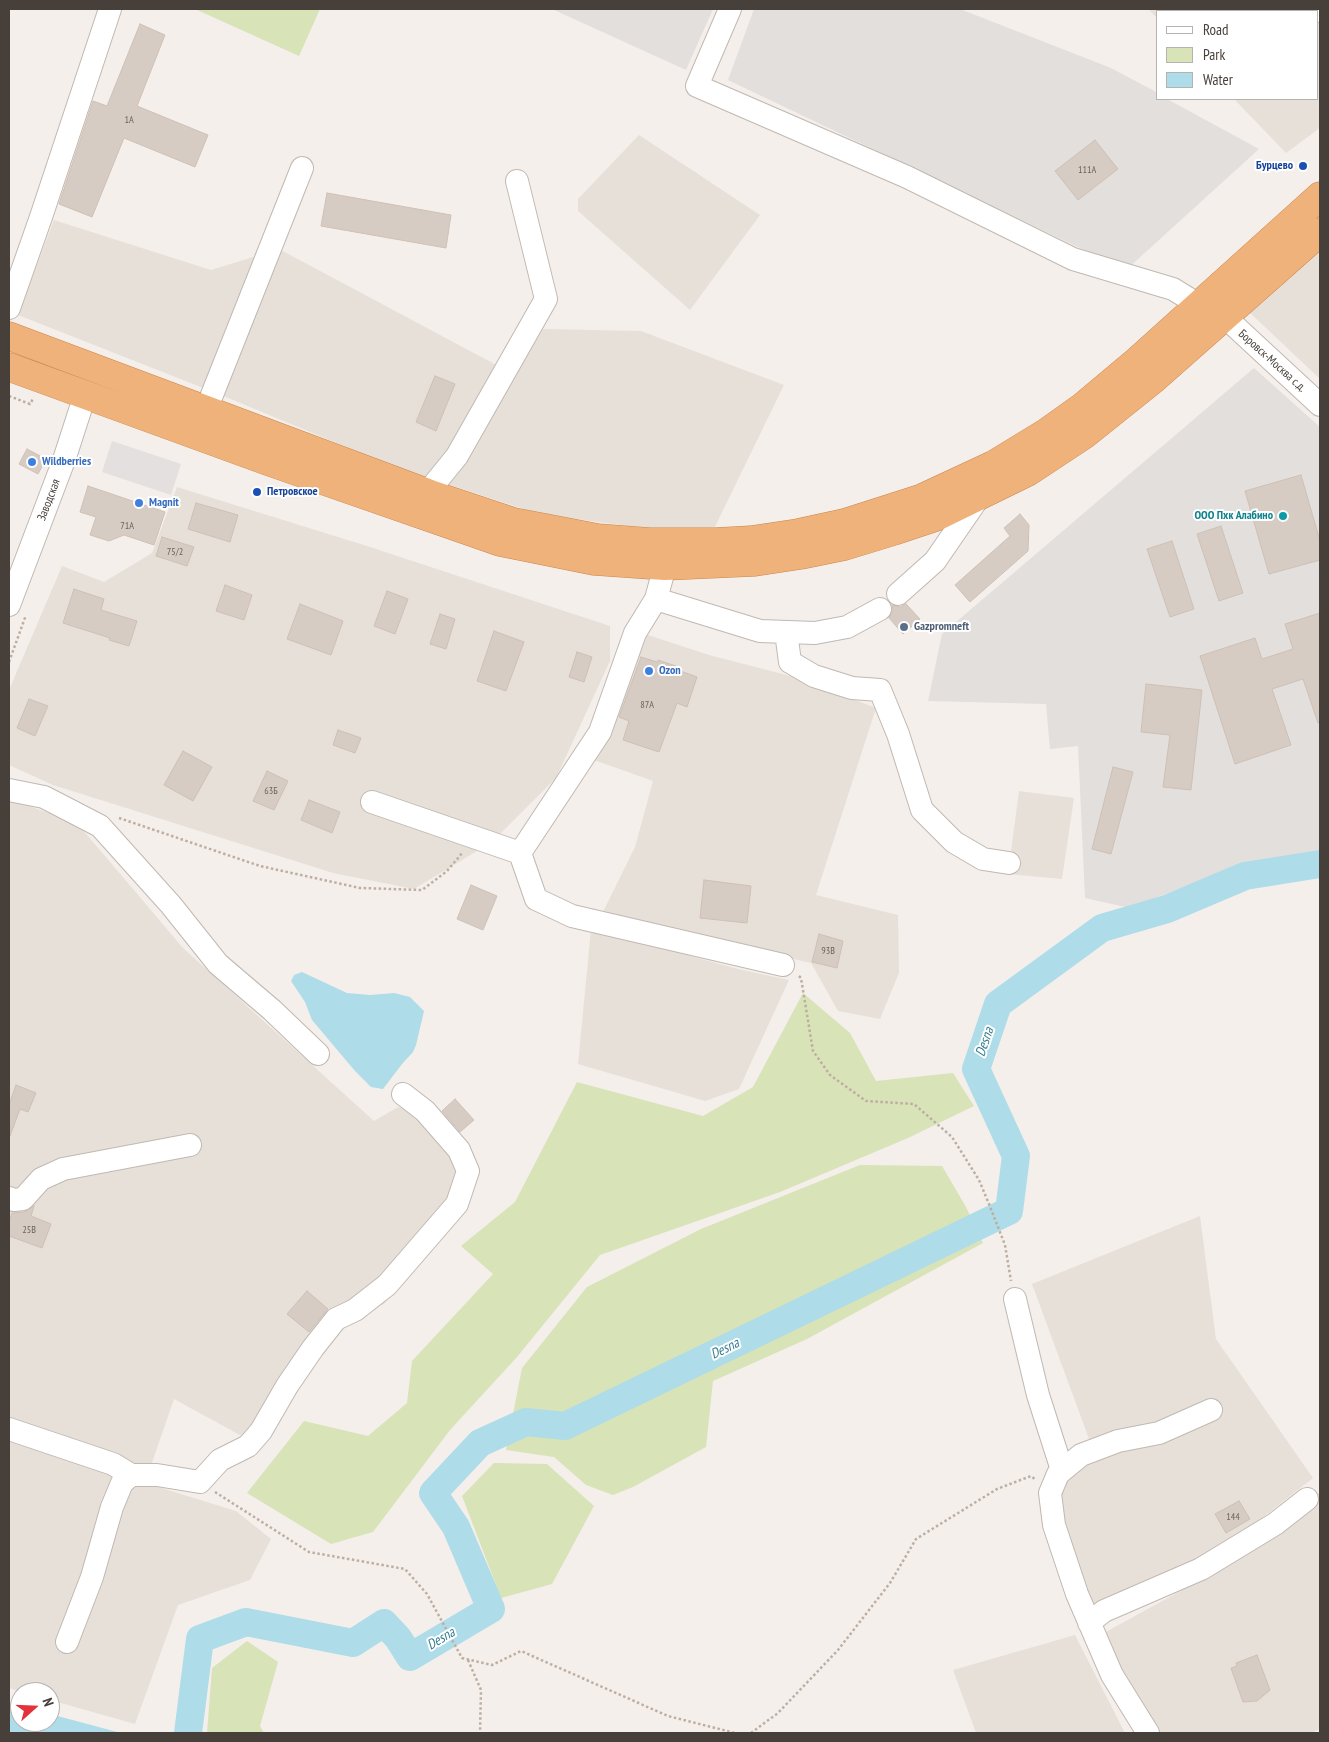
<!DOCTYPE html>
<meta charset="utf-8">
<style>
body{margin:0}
#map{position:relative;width:1329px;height:1742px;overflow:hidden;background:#f4efeb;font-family:"PT Sans Narrow",sans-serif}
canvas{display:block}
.frame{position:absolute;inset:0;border:10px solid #473f39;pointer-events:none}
.legend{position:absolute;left:1156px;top:10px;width:162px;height:90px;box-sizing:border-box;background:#fff;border:1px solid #b5b2b0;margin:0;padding:6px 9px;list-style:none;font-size:15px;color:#473f39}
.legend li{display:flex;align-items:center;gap:10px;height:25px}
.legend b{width:25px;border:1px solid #b5b2b0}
.north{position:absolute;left:10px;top:1682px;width:50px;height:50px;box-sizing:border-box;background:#fff;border:1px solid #b5b2b0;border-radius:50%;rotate:70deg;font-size:14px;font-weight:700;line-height:20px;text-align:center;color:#473f39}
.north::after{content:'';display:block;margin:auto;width:18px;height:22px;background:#e33239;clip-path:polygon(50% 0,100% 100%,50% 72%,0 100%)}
</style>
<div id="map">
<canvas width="1329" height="1742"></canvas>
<div class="frame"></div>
<ul class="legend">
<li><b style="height:6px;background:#fff"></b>Road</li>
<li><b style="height:14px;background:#d8e3b8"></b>Park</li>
<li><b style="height:14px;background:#aedce9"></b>Water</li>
</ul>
<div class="north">N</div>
</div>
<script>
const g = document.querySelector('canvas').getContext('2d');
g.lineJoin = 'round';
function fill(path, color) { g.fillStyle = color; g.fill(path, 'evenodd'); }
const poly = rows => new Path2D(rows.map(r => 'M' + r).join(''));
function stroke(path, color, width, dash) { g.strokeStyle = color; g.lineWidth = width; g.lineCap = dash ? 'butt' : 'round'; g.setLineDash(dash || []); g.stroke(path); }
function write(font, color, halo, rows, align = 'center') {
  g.font = font + ' "PT Sans Narrow",sans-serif'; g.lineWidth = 4; g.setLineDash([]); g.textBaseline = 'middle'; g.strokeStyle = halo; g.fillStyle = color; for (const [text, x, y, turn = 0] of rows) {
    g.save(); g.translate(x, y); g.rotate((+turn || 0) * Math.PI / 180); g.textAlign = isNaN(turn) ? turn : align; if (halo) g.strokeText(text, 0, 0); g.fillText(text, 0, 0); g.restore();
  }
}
const residential = poly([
 [1148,9,1307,9,1309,11,1158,11,1158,19],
 [1318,20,1320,23,1320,128,1286,153,1234,99,1318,99],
 [639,135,760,215,690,310,578,211,578,199],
 [54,220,211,270,279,249,515,375,543,329,641,331,784,385,710,537,539,514,392,466,221,395,18,315],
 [1320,245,1320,379,1247,310],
 [177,487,367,546,610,626,610,661,556,778,492,842,414,889,333,873,53,785,9,765,9,690,62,566,104,582,152,553],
 [645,634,709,655,798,678,876,708,816,895,898,915,899,973,880,1019,838,1011,811,963,602,914,635,847,653,781,594,760],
 [1019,791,1074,798,1062,879,1008,874],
 [9,799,77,823,183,948,374,1121,398,1107,420,1112,463,1168,462,1207,384,1304,337,1321,260,1446,174,1399,145,1483,236,1511,271,1539,250,1580,178,1605,135,1724,50,1700,50,1692,21,1692,9,1688],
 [591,929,738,969,789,980,739,1089,705,1101,578,1064],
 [1200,1216,1216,1339,1313,1478,1217,1553,1079,1612,1062,1571,1060,1485,1096,1458,1032,1284],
 [1320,1492,1320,1729,1311,1733,1149,1733,1102,1634,1230,1564],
 [1075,1635,1125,1733,976,1733,953,1670]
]);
const industrial = poly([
 [552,9,713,9,686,70],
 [754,9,960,9,1111,68,1158,93,1158,99,1167,99,1259,149,1126,270,728,80],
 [1254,368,1320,427,1320,851,1242,864,1130,908,1085,898,1078,746,1050,749,1046,704,928,701,942,634]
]);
const green = poly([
 [195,9,320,9,299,56],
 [803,993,850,1033,876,1081,953,1073,974,1106,908,1138,780,1192,600,1255,517,1357,450,1430,373,1532,331,1544,247,1493,304,1421,368,1436,407,1403,412,1361,493,1274,461,1246,515,1202,577,1082,703,1116,753,1087],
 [860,1165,942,1166,966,1207,983,1243,807,1339,713,1381,706,1447,633,1487,613,1495,586,1485,554,1457,506,1450,522,1368,587,1287,701,1229],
 [494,1463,547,1464,594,1506,552,1584,501,1598,462,1496],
 [247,1641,278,1662,260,1726,264,1733,207,1733,212,1668]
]);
const parking = poly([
 [112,441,181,464,171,495,102,472]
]);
const water = poly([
 [302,972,347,993,370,995,394,993,410,997,424,1011,416,1045,413,1052,402,1064,383,1089,371,1087,355,1071,312,1020,305,1002,291,981,294,975],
 [9,1703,20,1706,20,1722,50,1722,50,1714,121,1733,9,1733]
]);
const river = poly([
 [188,1733,200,1639,246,1622,353,1643,384,1623,398,1638,410,1657,491,1609,456,1527,433,1493,480,1443,526,1422,565,1426,1009,1211,1016,1156,976,1069,998,1004,1102,928,1167,909,1245,876,1320,864]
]);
const building = poly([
 [140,24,165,35,137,106,208,135,195,167,124,138,92,217,59,204,93,101,107,106,140,24],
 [1095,140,1118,169,1078,200,1055,171,1095,140],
 [327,193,451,215,446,248,321,226,327,193],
 [435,376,455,384,436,431,416,422,435,376],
 [27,449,46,459,38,474,19,464,27,449],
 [1301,475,1320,541,1320,560,1269,574,1245,491,1301,475],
 [88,486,165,512,154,545,124,535,109,541,90,535,96,517,80,512,88,486],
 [196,503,238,515,230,542,188,529,196,503],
 [1020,514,1029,525,1028,551,970,602,955,585,1010,536,1004,528,1020,514],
 [1221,526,1243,593,1219,601,1197,534,1221,526],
 [162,537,194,547,187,566,156,556,162,537],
 [1172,541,1194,609,1170,617,1147,549,1172,541],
 [225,585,252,595,244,620,216,611,225,585],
 [74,589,104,599,101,610,137,621,129,646,109,640,110,638,63,623,74,589],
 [387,591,408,599,395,634,374,626,387,591],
 [300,604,343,621,331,655,287,639,300,604],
 [906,604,920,619,903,634,889,618,893,610,892,605,900,607,906,604],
 [1320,613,1320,723,1318,723,1303,679,1272,689,1291,745,1235,764,1200,656,1255,638,1262,659,1293,649,1285,624,1320,613],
 [440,614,455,619,446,649,430,644,440,614],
 [494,631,524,642,506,691,477,681,494,631],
 [577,652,592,657,584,682,569,677,577,652],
 [641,657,657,662,658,660,676,666,675,669,697,677,687,707,677,703,659,752,623,740,629,721,619,717,641,657],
 [1146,684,1202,690,1191,790,1163,787,1170,735,1141,732,1146,684],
 [29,699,48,706,35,736,17,728,29,699],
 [338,730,361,738,355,753,333,745,338,730],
 [183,751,212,767,193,801,164,785,183,751],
 [1113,767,1133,772,1111,854,1092,849,1113,767],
 [267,771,288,781,274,810,253,801,267,771],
 [309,800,340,812,332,833,301,820,309,800],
 [704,880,751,886,747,923,700,918,704,880],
 [471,885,497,896,483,930,457,919,471,885],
 [819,934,843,941,837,968,812,962,819,934],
 [16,1085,36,1093,28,1112,20,1109,10,1136,9,1105,16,1085],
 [455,1099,474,1120,460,1132,442,1111,455,1099],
 [34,1206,31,1216,51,1224,42,1248,9,1236,9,1223,12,1213,24,1212,34,1206],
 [307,1291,328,1309,309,1332,287,1314,307,1291],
 [1239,1501,1250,1519,1226,1533,1215,1514,1239,1501],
 [1257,1655,1270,1690,1257,1701,1243,1702,1231,1668,1237,1666,1236,1663,1257,1655]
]);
const path = poly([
 [9,396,30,404,33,399],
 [9,662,26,615],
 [119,818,260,866,360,888,422,890,447,871,463,852],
 [799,976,801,978,813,1051,830,1075,866,1101,914,1104,952,1137,979,1180,989,1204,1005,1245,1011,1281],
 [215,1492,309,1552,405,1569,427,1594,462,1658,492,1665,521,1651,668,1716,735,1733],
 [468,1660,481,1690,480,1733],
 [751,1733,778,1713,838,1650,890,1583,916,1539,997,1489,1031,1476,1036,1480]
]);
const minor = poly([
 [730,9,697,86,907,177,1073,259,1173,289,1199,305],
 [1318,9,1320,11],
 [9,308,41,217,110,9],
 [1225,317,1320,405],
 [206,410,302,168],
 [427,493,457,456,546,299,517,181],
 [665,566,656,599,635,633,600,732,520,853,536,899,572,916,783,965],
 [898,594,935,561,979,497],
 [656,599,760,631,815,633,847,627,880,609],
 [9,605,64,460,85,395],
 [786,632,790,662,814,676,852,688,880,690,898,734,922,810,954,842,983,859,1009,863],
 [9,790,44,797,100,826,171,905,218,964,272,1010,318,1054],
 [372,802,520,853],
 [9,1198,14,1200,23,1199,41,1179,63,1169,190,1145],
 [1015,1299,1038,1395,1062,1470],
 [9,1429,113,1464,131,1475],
 [1089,1623,1104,1611,1201,1569,1275,1524,1307,1499],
 [67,1642,92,1577,112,1507,122,1483,131,1475,157,1475,200,1482,220,1460,248,1446,261,1431,287,1386,313,1348,336,1319,355,1310,387,1285,457,1204,468,1171,459,1150,425,1111,403,1094],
 [1148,1733,1112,1675,1077,1594,1054,1525,1050,1493,1058,1474,1081,1455,1118,1441,1159,1433,1211,1410]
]);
const highway = poly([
 [9,336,436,496,514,522,598,538,649,542,715,542,751,540,798,533,844,523,922,498,993,465,1047,432,1082,407,1138,360,1320,196],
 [9,367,267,461,500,542,594,561,665,566,755,562,801,555,845,546,894,531,936,517,1028,472,1084,435,1154,379,1320,232]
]);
const markers = [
 [1303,166,5,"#1a4fb4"],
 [32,462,5,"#3f7fe0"],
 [257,492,5,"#1a4fb4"],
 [139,503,5,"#3f7fe0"],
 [1283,516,5,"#0f9aa8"],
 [904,627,5,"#5c6f8a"],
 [649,671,5,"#3f7fe0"]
];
const numberNames = [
 ["1А",129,120],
 ["111А",1087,170],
 ["71А",127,526],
 ["75/2",175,552],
 ["87А",647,705],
 ["63Б",271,791],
 ["93В",828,951],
 ["25В",29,1230],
 ["144",1233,1517]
];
const transitNames = [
 ["Бурцево",1293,166],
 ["Петровское",267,492,"left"]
];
const streetNames = [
 ["Боровск-Москва с.д.",1272,361,42],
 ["Заводская",49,500,-69]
];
const shopNames = [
 ["Wildberries",42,462],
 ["Magnit",149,503],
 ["Ozon",659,671]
];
const cultureNames = [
 ["ООО Пхк Алабино",1273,516]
];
const serviceNames = [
 ["Gazpromneft",914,627]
];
const waterNames = [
 ["Desna",985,1042,-71],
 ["Desna",725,1349,-26],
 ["Desna",441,1639,-31]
];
fill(residential, '#e7e0d9');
fill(industrial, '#e3dfdc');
fill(green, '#d8e3b8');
fill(parking, '#e3e0df');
fill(water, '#aedce9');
stroke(river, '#aedce9', 28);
fill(building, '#d7ccc4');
stroke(building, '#cec0b5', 1);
stroke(minor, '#c1b8b1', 24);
stroke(highway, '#cd854b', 29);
stroke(path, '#beaea1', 2.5, [2.5, 2.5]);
stroke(minor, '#fff', 22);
stroke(highway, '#efb27b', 28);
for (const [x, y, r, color] of markers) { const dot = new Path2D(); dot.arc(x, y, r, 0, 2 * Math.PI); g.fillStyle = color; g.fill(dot); stroke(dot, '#fff', 2); }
write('10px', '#6b625c', null, numberNames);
write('bold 12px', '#164399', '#fff', transitNames, 'right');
write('12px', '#473f39', '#fff', streetNames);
write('bold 12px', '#366cbe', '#fff', shopNames, 'left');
write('bold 12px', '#0d838f', '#fff', cultureNames, 'right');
write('bold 12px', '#4e5e75', '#fff', serviceNames, 'left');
write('italic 14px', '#367c91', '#fff', waterNames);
</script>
